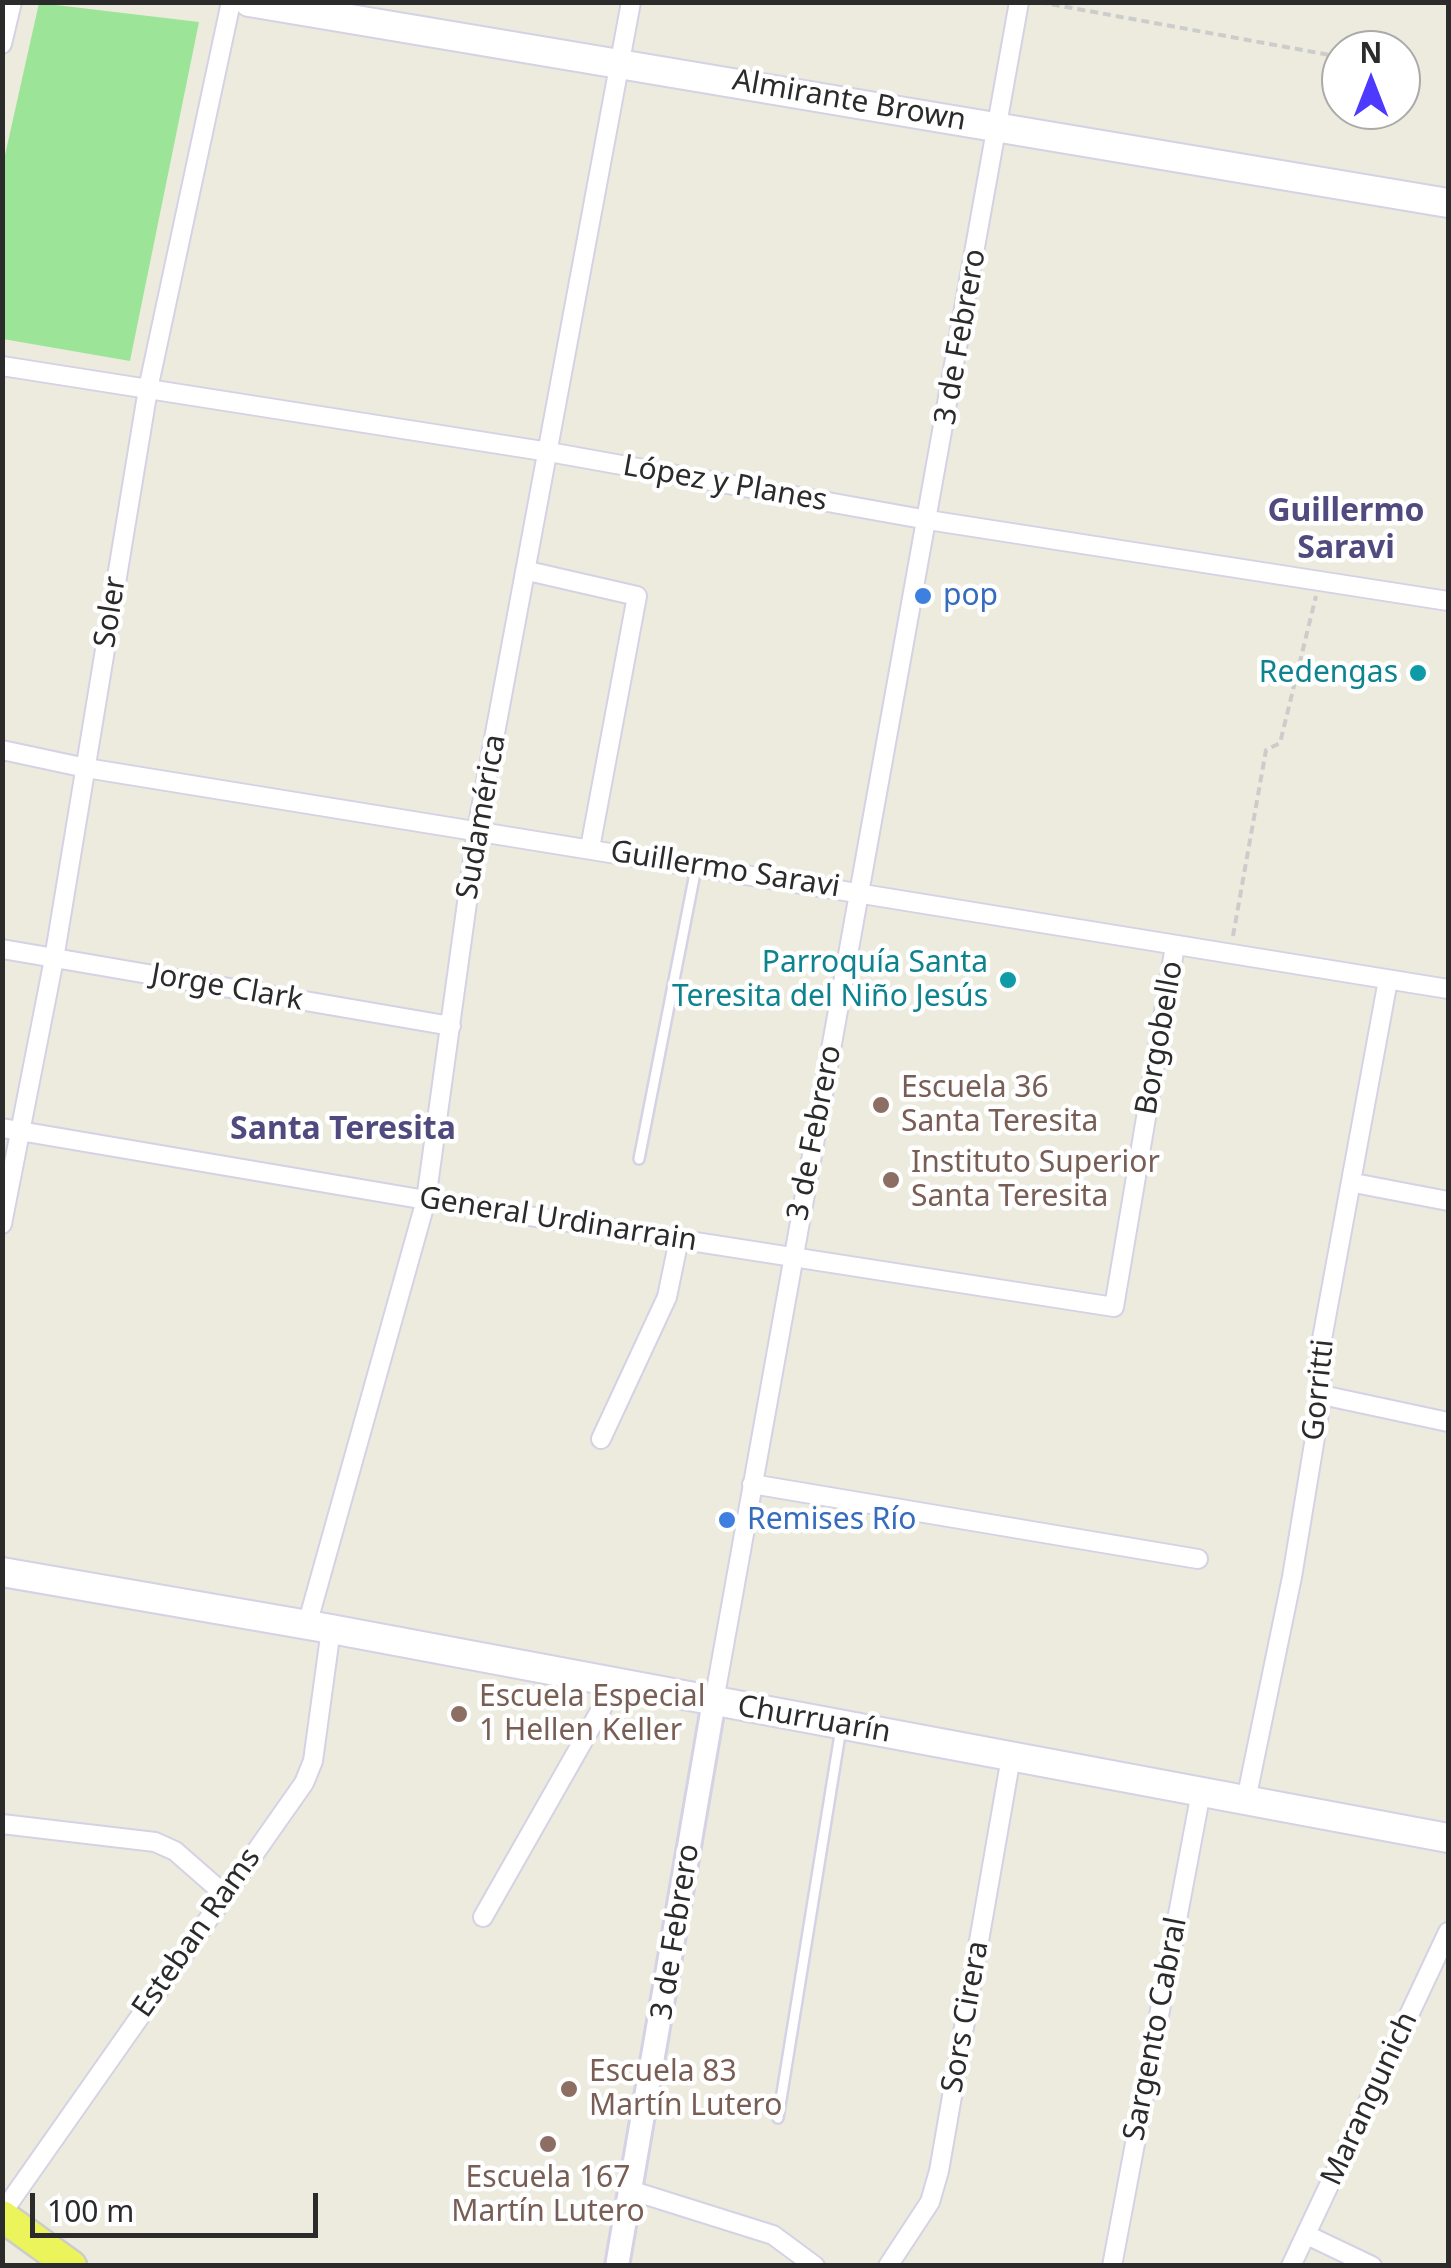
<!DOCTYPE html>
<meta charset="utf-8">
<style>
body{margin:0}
#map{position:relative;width:1451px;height:2268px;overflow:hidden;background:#edebdd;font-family:"Noto Sans",sans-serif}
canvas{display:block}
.frame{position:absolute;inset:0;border:5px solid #2b2b2b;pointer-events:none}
.north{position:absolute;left:1321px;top:30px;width:100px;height:100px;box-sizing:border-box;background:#fff;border:2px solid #aaa;border-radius:50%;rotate:0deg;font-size:28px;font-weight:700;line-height:40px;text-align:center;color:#2b2b2b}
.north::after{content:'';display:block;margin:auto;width:35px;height:45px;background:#4e39ff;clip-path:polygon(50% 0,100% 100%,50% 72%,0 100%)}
.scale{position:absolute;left:30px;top:2193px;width:288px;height:45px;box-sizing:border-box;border:5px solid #2b2b2b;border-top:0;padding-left:12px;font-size:30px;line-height:35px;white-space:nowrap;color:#2b2b2b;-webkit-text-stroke:8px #fff;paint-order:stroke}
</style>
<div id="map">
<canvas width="1451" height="2268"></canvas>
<div class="frame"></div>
<div class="north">N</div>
<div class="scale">100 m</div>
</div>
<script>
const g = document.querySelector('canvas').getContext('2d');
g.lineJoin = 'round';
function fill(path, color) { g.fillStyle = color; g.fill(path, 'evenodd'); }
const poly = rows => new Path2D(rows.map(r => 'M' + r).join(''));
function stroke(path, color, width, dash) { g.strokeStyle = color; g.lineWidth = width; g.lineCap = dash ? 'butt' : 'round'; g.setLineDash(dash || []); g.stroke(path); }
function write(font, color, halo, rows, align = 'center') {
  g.font = font + ' "Noto Sans",sans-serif'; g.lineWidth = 9; g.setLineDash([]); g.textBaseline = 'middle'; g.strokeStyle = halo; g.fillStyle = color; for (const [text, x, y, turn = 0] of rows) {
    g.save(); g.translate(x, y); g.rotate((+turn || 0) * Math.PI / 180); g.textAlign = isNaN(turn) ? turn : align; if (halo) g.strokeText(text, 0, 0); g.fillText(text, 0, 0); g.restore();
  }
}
const green = poly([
 [39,3,199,22,130,361,3,339,3,164]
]);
const path = poly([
 [1039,2,1341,57],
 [1233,936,1266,750,1280,743,1316,596]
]);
const service = poly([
 [639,1159,696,868],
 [778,2118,841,1728]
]);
const minor = poly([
 [2,44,12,2],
 [2,366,549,452,928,520,1448,601],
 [528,571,637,596,590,848],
 [2,750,86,768,1448,989],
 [2,949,451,1026],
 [2,1128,426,1200,1114,1307,1175,946],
 [1354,1183,1448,1201],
 [2,1224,54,959,148,389,231,2],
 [1322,1395,1448,1422],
 [601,1439,667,1297,679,1239],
 [752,1484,1198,1559],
 [307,1625,426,1200,477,830,631,2],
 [714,1701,1019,2],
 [1246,1800,1292,1577,1322,1395,1320,1350,1388,980],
 [2,1824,155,1842,175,1851,223,1893],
 [483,1917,616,1683],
 [633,2191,773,2235,815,2266],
 [2,2213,304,1783,313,1761,331,1629],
 [1307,2235,1372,2266],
 [888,2266,930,2202,939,2171,1011,1757],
 [1112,2266,1201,1792],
 [1291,2266,1448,1932]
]);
const tertiary = poly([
 [617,2266,714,1701]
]);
const secondary = poly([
 [249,2,1448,203],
 [2,1572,331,1629,1448,1838]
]);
const primary = poly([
 [2,2216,71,2266]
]);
const markers = [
 [923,596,10,"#3f7fe0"],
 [1418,673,10,"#0f9aa8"],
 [1008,980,10,"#0f9aa8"],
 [881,1105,10,"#8d6e63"],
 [891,1180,10,"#8d6e63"],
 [727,1520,10,"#3f7fe0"],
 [459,1714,10,"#8d6e63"],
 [569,2089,10,"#8d6e63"],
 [548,2144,10,"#8d6e63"]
];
const streetNames = [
 ["Almirante Brown",849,101,10],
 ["3 de Febrero",961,337,-80],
 ["López y Planes",725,484,10],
 ["Soler",111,612,-81],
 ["Sudamérica",482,817,-80],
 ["Guillermo Saravi",725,870,9],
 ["Jorge Clark",227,988,10],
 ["Borgobello",1160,1038,-80],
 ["3 de Febrero",815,1133,-79],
 ["General Urdinarrain",558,1220,9],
 ["Gorritti",1319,1390,-84],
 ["Churruarín",814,1720,10],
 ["3 de Febrero",676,1932,-81],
 ["Esteban Rams",197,1933,-55],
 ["Sors Cirera",966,2017,-80],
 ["Sargento Cabral",1156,2029,-79],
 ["Marangunich",1370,2099,-65]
];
const shopNames = [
 ["pop",943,596],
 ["Remises Río",747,1520]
];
const cultureNames = [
 ["Redengas",1398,673],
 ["Parroquía Santa",988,963],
 ["Teresita del Niño Jesús",988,997]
];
const educationNames = [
 ["Escuela 36",901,1088],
 ["Santa Teresita",901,1122],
 ["Instituto Superior",911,1163],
 ["Santa Teresita",911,1197],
 ["Escuela Especial",479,1697],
 ["1 Hellen Keller",479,1731],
 ["Escuela 83",589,2072],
 ["Martín Lutero",589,2106],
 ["Escuela 167",548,2178,"center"],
 ["Martín Lutero",548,2212,"center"]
];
const neighbourhoodNames = [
 ["Guillermo",1346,512],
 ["Saravi",1346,549],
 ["Santa Teresita",343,1130]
];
fill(green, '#9ce598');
stroke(service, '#d4d2e4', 14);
stroke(minor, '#d4d2e4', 22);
stroke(tertiary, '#d4d2e4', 28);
stroke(secondary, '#d4d2e4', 32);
stroke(primary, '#ccc', 35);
stroke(path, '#ccc', 4, [8, 5]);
stroke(service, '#fff', 9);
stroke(minor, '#fff', 18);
stroke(tertiary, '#fff', 22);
stroke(secondary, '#fff', 28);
stroke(primary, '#ebf45b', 30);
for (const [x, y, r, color] of markers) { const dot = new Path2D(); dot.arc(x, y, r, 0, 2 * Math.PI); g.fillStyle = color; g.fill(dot); stroke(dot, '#fff', 4); }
write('30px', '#2b2b2b', '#fff', streetNames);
write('30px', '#366cbe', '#fff', shopNames, 'left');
write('30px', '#0d838f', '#fff', cultureNames, 'right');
write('30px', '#785e54', '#fff', educationNames, 'left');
write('bold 32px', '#504a7e', '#fff', neighbourhoodNames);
</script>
